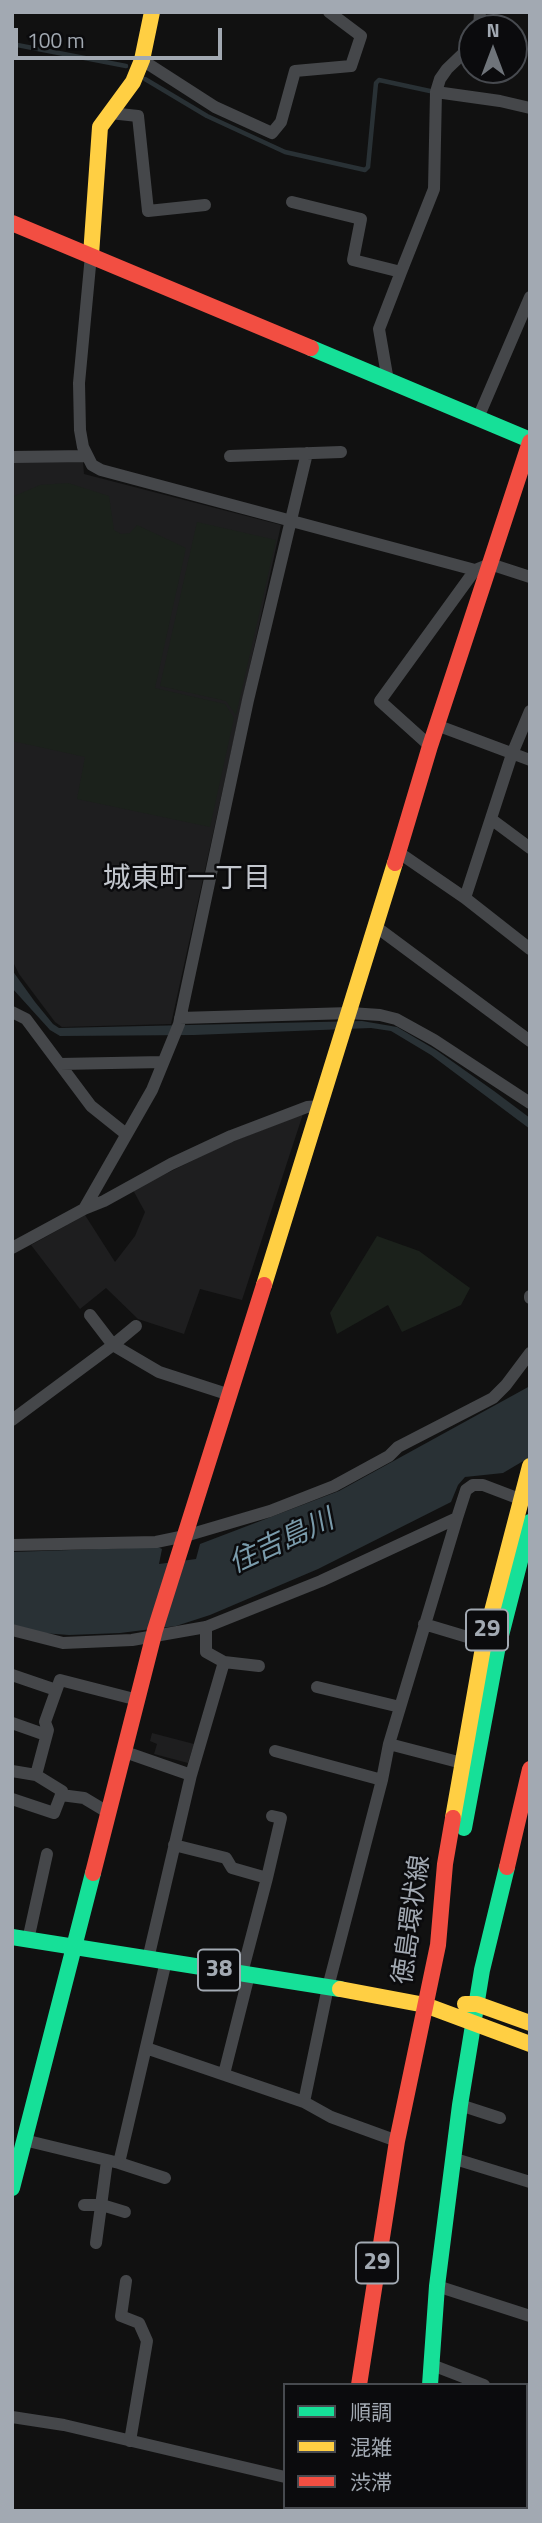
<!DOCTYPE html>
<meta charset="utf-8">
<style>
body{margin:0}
#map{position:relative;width:542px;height:2523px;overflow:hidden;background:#111;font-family:"Titillium Web","Noto Sans JP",sans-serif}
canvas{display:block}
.frame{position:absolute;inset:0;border:14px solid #a2a9b2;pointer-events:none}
.legend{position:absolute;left:283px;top:2383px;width:245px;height:126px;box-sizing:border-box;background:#0b0b0d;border:2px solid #474a4f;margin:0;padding:9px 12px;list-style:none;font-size:21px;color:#a2a9b2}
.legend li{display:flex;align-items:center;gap:14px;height:35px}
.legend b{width:35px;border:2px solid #474a4f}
.north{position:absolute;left:458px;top:14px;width:70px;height:70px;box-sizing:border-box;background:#0b0b0d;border:2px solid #474a4f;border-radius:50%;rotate:0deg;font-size:19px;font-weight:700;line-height:28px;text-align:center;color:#a2a9b2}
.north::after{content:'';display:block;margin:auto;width:24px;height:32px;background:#6f747a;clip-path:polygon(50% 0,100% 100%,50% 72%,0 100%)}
.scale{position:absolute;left:14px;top:28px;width:208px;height:32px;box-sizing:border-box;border:4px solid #a2a9b2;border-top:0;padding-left:9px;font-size:21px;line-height:24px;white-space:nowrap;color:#a2a9b2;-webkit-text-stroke:5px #0b0b0d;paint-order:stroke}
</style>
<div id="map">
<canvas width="542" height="2523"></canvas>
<div class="frame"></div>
<ul class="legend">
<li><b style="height:9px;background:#16e098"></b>順調</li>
<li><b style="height:9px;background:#ffcf43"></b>混雑</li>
<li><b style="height:9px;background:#f24e42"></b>渋滞</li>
</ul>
<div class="north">N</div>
<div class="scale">100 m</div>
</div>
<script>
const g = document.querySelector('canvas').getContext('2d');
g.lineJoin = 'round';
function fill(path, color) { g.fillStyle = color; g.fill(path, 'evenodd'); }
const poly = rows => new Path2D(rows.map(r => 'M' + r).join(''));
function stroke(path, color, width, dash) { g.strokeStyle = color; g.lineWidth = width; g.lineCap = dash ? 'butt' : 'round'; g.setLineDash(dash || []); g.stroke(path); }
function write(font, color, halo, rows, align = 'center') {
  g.font = font + ' "Titillium Web","Noto Sans JP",sans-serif'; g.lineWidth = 5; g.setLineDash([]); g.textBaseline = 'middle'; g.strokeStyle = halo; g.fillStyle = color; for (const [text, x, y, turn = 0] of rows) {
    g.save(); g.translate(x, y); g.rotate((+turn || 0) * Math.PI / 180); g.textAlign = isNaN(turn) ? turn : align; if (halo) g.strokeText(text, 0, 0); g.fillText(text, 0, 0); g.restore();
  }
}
const built = poly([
 [12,462,83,462,84,474,281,525,171,1024,62,1027,55,1022,19,974,12,960],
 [303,1114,242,1300,200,1289,184,1334,138,1319,106,1288,80,1309,31,1245,85,1215,115,1262,135,1236,145,1212,133,1190,226,1144],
 [152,1733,194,1744,188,1763,154,1754,157,1744,150,1741]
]);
const green = poly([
 [68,483,109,496,114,530,121,534,130,533,137,525,186,548,155,688,225,704,234,718,210,827,77,799,85,757,12,741,12,497,40,485],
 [197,522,276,540,236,715,226,701,160,686],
 [377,1236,419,1251,470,1288,461,1305,402,1332,388,1305,337,1334,330,1313]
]);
const water = poly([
 [12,970,35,1002,53,1024,59,1028,362,1021,397,1027,436,1050,494,1091,530,1118,530,1129,431,1055,391,1031,371,1028,194,1035,60,1036,50,1030,12,988],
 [530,1386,530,1457,503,1473,465,1477,458,1485,451,1502,318,1569,210,1615,176,1626,120,1633,69,1635,42,1633,12,1626,12,1552,158,1547,162,1549,159,1564,196,1559,200,1544,339,1491]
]);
const stream = poly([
 [12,44,126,66],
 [145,79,207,116,285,152,365,170,368,167,376,83,379,80,430,91]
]);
const street = poly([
 [479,28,480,12],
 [142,60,215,107,272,133,281,122,295,71,351,66,361,36,329,12],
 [436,92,500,101,530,108],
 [110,113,138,116,148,211,205,205],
 [292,202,361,219,353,260,401,272,379,329,388,381],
 [91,255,79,383,80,430,83,447,92,465,101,470,475,570,490,564,530,577],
 [401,272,434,189,436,92,440,79,447,69,472,45],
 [478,418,530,297],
 [230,456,341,452],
 [12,457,87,456],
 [439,726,530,760],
 [430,746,380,701,475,570],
 [491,819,530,848],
 [398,852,465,898,530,949],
 [465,898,512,754,530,711],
 [375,926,530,1041],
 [12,1012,26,1019,91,1106,126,1134],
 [180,1018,350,1013,380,1015,396,1019,434,1040,530,1103],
 [60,1064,163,1062],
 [84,1209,152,1090,179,1024,248,700,307,453],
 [12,1248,84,1209,104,1201,171,1164,231,1136,307,1107,320,1106],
 [530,1296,530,1298],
 [90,1315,113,1345,136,1326],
 [12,1420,113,1345,159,1372,230,1395],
 [12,1545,156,1542,185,1536,270,1511,334,1486,389,1456,398,1447,493,1398,506,1385,530,1353],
 [424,1624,484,1642],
 [12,1630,63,1643,132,1640,206,1627,321,1581,457,1518,466,1490,473,1485,483,1485,525,1501],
 [224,1662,259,1666],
 [12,1675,56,1690],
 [317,1687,400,1707],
 [12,1723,46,1735],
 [389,1744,462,1763],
 [275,1751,382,1780],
 [125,1752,191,1775],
 [12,1771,36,1775],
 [61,1795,62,1791,36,1775,48,1730,45,1722,60,1680,138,1700],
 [12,1799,54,1813,61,1795,84,1798,109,1813],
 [174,1845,226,1858,232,1868,267,1878,242,1973],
 [267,1878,281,1818,272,1816],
 [28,1940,47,1854],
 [148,1959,191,1775,224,1662,206,1652,206,1627],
 [146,2048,304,2102,331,2117,397,2141],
 [224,2074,249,1975],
 [304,2102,328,1987,382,1780,389,1744,457,1518],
 [460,2105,500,2118],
 [24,2140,119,2163,166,1961],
 [452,2158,530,2182],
 [119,2163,165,2178],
 [84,2205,102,2205,125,2212],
 [96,2243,107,2161],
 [126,2281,121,2316,139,2323,147,2341,130,2441],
 [437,2286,530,2316],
 [432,2365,484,2385],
 [526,2401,530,2402],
 [12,2417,64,2425,285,2477],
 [526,2502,530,2503]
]);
const fast = poly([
 [311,348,530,440],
 [464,1828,497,1651,530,1522],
 [12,1937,340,1989],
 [12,2188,93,1873],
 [430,2385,437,2286,460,2105,482,1970,507,1867],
 [418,2507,418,2511]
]);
const slow = poly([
 [91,255,100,127,133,82,142,60,152,12],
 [264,1285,395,863],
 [453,1818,484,1642,530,1466],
 [340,1989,425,2005,530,2044],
 [465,2004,477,2004,530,2023],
 [341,2511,342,2507]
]);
const jam = poly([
 [12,223,311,348],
 [395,863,430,746,530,442],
 [507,1867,530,1769],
 [93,1873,155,1630,264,1285],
 [359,2385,397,2141,438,1945,445,1864,453,1818]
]);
const shields = [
 [487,1630,42],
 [219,1970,42],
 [377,2263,42]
];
const shieldNames = [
 ["29",487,1630],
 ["38",219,1970],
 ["29",377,2263]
];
const streetNames = [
 ["徳島環状線",413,1920,-82]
];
const neighbourhoodNames = [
 ["城東町一丁目",187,880]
];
const waterNames = [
 ["住吉島川",282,1543,-25]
];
fill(built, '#1e1e1f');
fill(green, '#1b211b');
fill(water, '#293135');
stroke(stream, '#293135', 4.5);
stroke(street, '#45474a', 12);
stroke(fast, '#16e098', 16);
stroke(slow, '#ffcf43', 16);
stroke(jam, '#f24e42', 16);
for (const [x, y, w] of shields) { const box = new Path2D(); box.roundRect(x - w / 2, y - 20.5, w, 41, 5); g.fillStyle = '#0b0b0d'; g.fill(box); stroke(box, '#a2a9b2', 2); }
write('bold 24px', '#a2a9b2', null, shieldNames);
write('26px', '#a2a9b2', '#0b0b0d', streetNames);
write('28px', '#c3c7ce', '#0b0b0d', neighbourhoodNames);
write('italic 28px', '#7a9bab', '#0b0b0d', waterNames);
</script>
